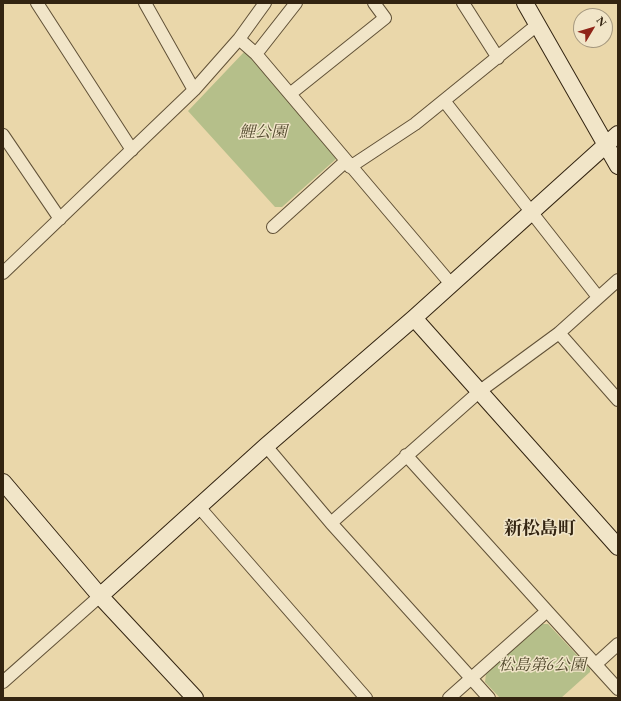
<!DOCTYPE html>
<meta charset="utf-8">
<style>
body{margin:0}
#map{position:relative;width:621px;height:701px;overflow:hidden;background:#ead7aa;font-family:"EB Garamond",serif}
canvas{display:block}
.frame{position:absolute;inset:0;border:4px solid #332411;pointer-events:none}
.north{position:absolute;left:573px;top:8px;width:40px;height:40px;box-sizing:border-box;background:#f1e5c8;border:1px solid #a5987f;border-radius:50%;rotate:52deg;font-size:11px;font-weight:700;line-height:16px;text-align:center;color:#332411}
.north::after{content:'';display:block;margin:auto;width:14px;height:18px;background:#8f2418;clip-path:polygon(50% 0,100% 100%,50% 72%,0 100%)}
</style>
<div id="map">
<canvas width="621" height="701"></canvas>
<div class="frame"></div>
<div class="north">N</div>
</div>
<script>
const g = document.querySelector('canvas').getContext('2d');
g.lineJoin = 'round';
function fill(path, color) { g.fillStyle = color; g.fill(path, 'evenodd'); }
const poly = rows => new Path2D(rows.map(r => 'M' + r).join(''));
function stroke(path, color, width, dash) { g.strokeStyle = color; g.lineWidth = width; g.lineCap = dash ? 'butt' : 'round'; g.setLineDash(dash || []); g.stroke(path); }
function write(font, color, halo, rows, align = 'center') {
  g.font = font + ' "EB Garamond","Noto Serif JP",serif'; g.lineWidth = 3; g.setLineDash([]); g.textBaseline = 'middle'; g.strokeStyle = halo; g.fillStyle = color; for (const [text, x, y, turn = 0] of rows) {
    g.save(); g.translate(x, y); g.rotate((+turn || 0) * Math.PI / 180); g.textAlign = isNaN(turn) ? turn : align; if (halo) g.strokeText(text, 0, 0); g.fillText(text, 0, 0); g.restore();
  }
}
const green = poly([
 [245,51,336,152,336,159,282,207,275,207,188,111],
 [541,624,548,624,590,669,590,672,561,698,500,698,485,682,486,674]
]);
const street = poly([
 [37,3,132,150],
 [145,3,194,90],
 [463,3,498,58],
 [239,39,256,54,451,284],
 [256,54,296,3],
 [290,94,385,18,374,3],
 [445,102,598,297],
 [3,135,60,219],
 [350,167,415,124,537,25],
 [273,227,346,161],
 [3,273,194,90,239,39,265,3],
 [559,333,618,400],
 [266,446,331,523,489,698],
 [406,455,547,611],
 [199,507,366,698],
 [331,523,480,391,559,333,618,280],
 [596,664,618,644],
 [3,682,100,596],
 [449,698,547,611,618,689]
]);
const secondary = poly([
 [525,3,618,166],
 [414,318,618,547],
 [3,482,100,596,195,698],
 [100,596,266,446,414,318,618,134]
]);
const parkNames = [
 ["鯉公園",263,133],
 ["松島第6公園",542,666]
];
const quarterNames = [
 ["新松島町",540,529]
];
fill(green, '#b5bf8a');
stroke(street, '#615137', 14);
stroke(secondary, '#332411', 18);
stroke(street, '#f1e5c8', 12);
stroke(secondary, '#f1e5c8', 16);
write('italic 16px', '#544b2f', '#f1e5c8', parkNames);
write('bold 18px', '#332411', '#f1e5c8', quarterNames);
</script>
